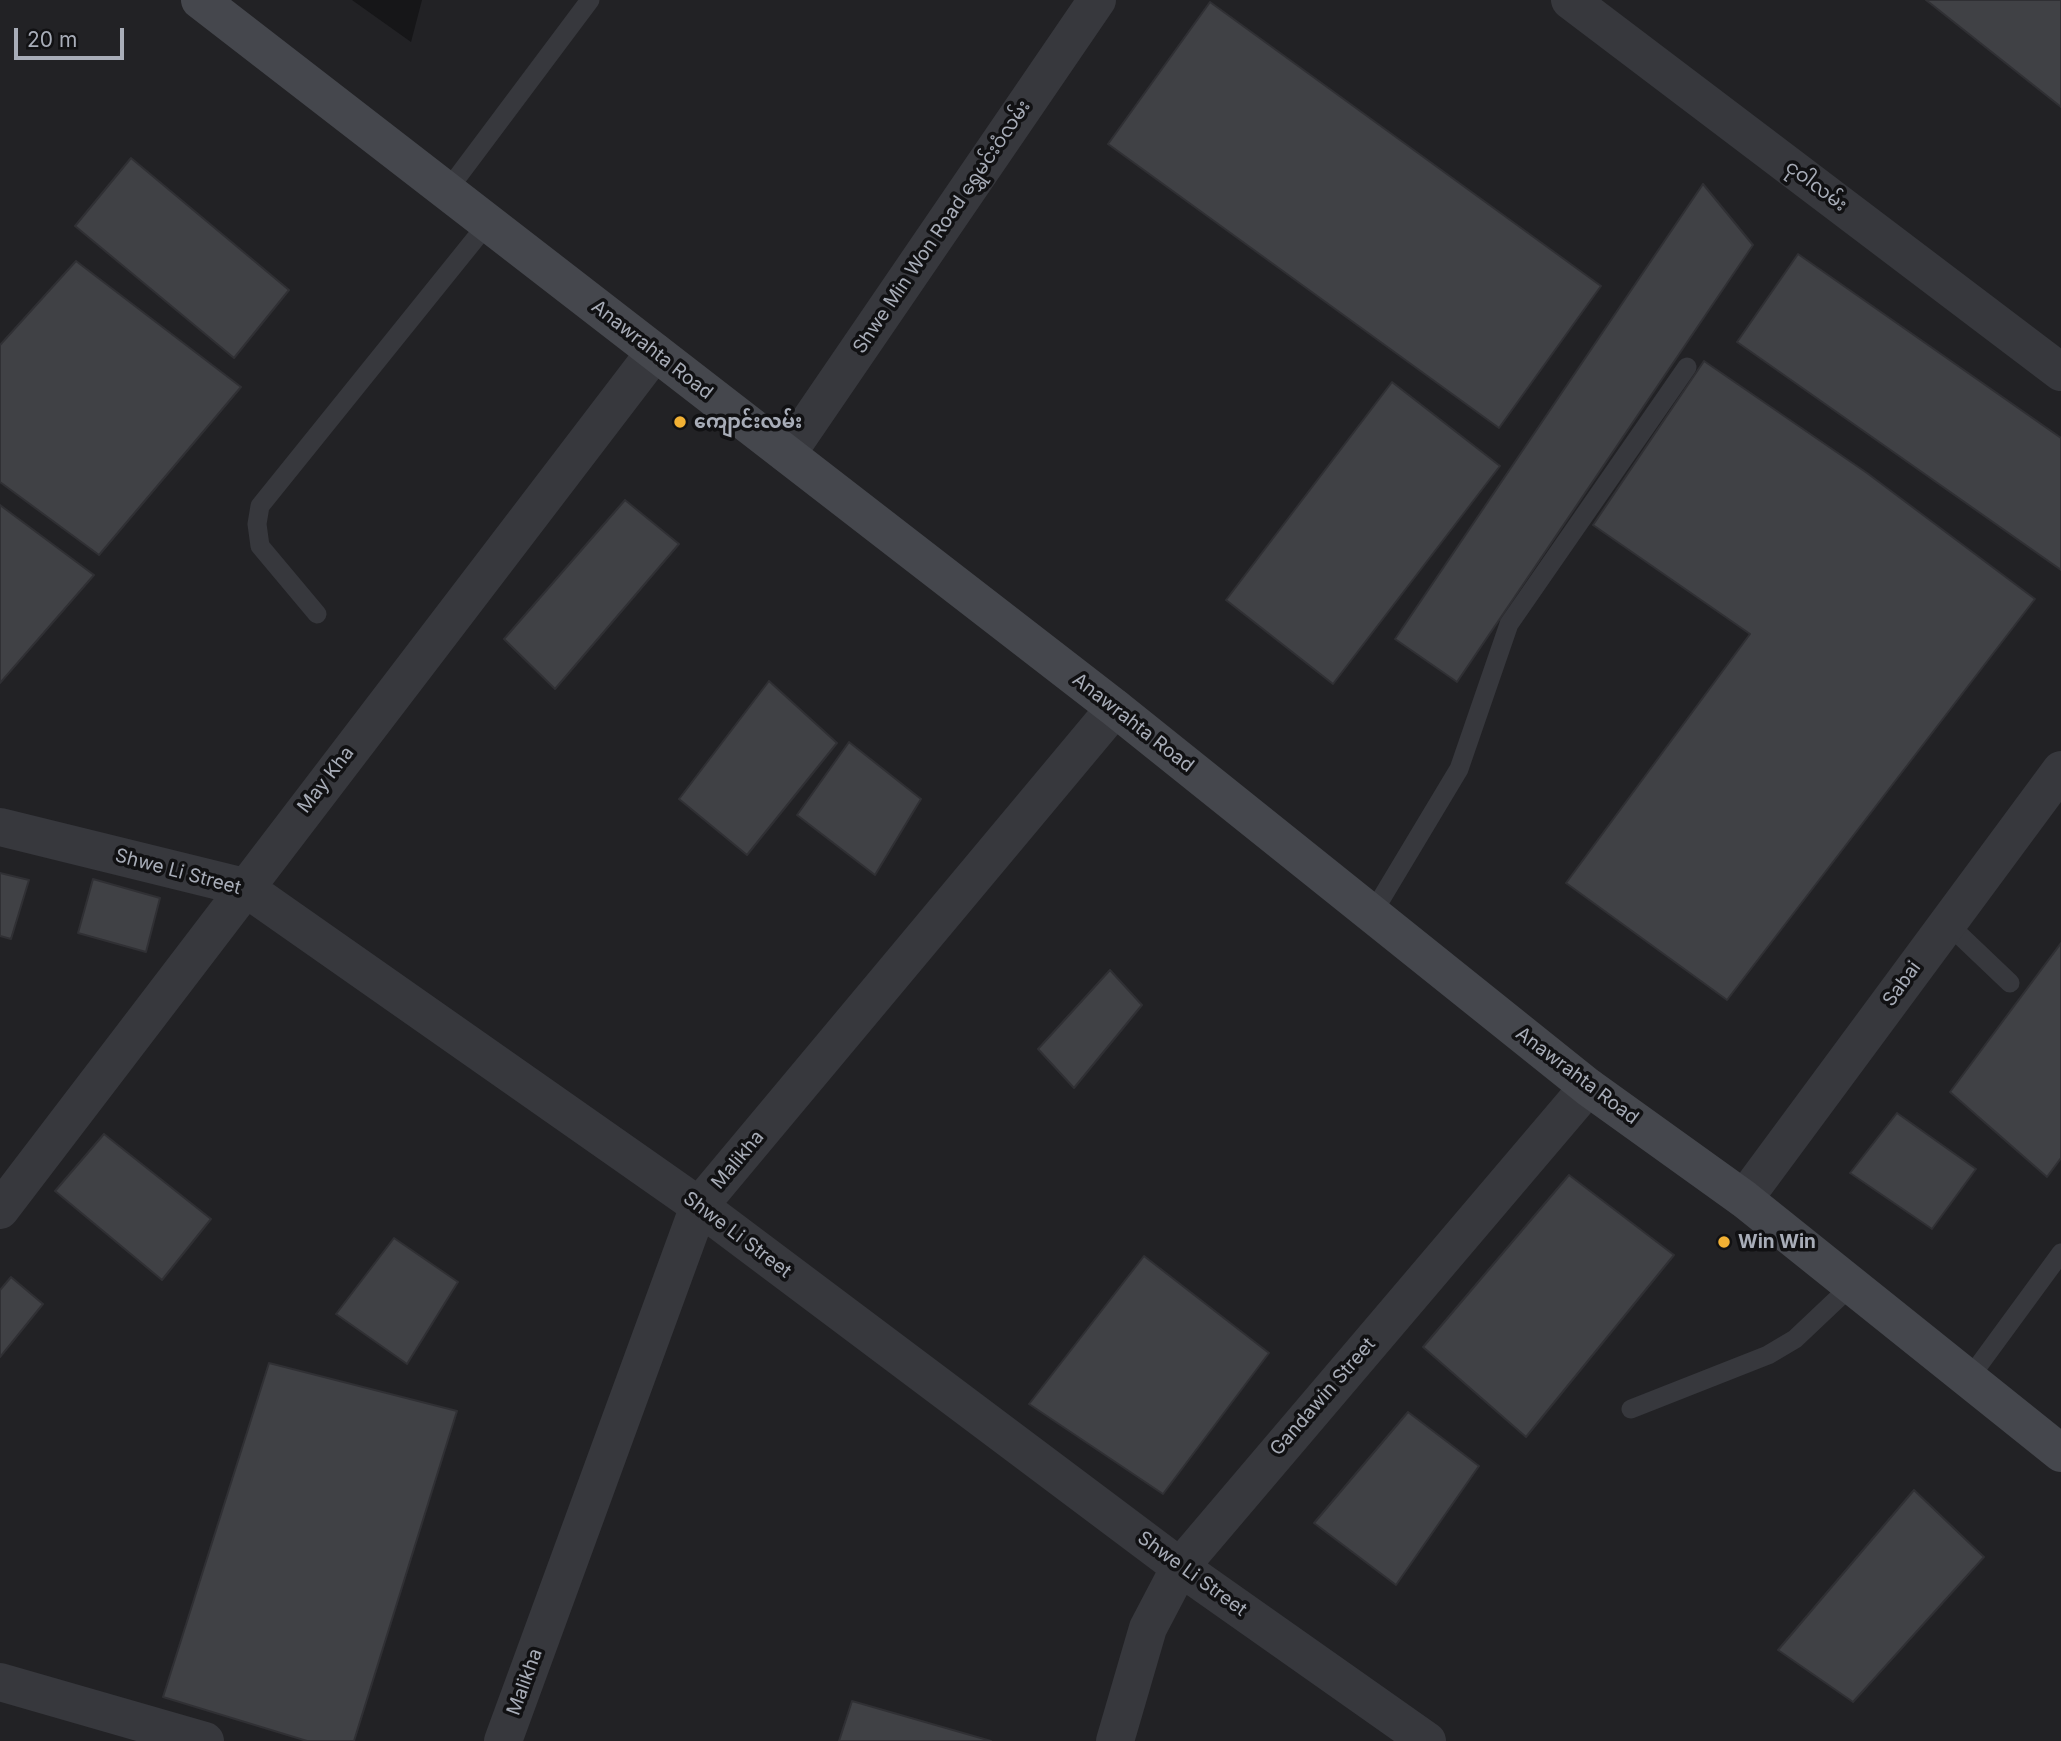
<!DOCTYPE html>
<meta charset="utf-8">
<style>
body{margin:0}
#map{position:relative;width:2061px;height:1741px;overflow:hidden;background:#161618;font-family:Inter,sans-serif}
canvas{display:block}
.scale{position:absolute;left:14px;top:28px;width:110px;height:32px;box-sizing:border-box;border:4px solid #a8adb8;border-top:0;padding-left:9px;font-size:21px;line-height:24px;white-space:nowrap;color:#a8adb8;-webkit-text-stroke:5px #111113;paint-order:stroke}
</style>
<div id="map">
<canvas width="2061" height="1741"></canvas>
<div class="scale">20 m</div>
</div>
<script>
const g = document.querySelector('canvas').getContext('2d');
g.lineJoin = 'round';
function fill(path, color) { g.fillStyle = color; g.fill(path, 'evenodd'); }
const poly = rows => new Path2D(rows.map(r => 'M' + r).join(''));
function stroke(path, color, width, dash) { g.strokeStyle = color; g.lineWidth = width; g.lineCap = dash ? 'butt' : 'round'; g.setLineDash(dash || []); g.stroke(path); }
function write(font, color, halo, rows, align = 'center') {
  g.font = font + ' Inter,"Noto Sans Myanmar",sans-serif'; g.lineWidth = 7; g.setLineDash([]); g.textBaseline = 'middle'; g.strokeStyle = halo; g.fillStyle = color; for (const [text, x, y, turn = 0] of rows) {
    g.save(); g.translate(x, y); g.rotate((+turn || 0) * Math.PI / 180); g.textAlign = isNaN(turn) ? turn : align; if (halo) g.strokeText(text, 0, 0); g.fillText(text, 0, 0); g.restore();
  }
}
const built = poly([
 [0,0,352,0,411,42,422,0,2061,0,2061,1741,0,1741]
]);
const building = poly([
 [1926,0,2061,0,2061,107,1926,0],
 [1210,2,1601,286,1499,428,1108,144,1210,2],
 [131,158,289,290,234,358,75,226,131,158],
 [1703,184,1753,245,1457,682,1395,639,1703,184],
 [1798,254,2061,438,2061,570,1737,342,1798,254],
 [76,261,241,387,99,555,0,482,0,345,76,261],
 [1704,361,1867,473,2035,599,1727,1000,1566,883,1750,634,1593,525,1704,361],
 [1392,382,1500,466,1333,684,1226,600,1392,382],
 [625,500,679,544,555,689,504,639,625,500],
 [0,505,94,575,0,683,0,505],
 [769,681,837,743,747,855,679,799,769,681],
 [849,742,921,799,875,875,797,815,849,742],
 [0,873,29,880,11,939,0,936,0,873],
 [93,879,160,898,146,952,78,933,93,879],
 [2061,943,2061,1158,2047,1177,1950,1092,2061,943],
 [1110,970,1142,1005,1074,1088,1038,1049,1110,970],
 [1897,1113,1976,1169,1932,1229,1850,1173,1897,1113],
 [104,1134,211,1219,162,1280,55,1191,104,1134],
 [1569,1175,1674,1255,1526,1437,1423,1347,1569,1175],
 [394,1238,458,1282,407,1364,336,1314,394,1238],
 [1144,1256,1269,1353,1163,1494,1029,1404,1144,1256],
 [11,1277,43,1304,0,1357,0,1290,11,1277],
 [269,1363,457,1411,354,1741,307,1741,163,1697,269,1363],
 [1408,1412,1479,1466,1396,1585,1314,1523,1408,1412],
 [1914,1490,1984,1557,1853,1702,1778,1650,1914,1490],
 [852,1701,991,1741,839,1741,852,1701]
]);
const service = poly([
 [447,191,590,0],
 [317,614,260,546,257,524,260,506,488,223],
 [1372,914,1459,769,1509,624,1687,367],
 [1947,923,2010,983],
 [1968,1380,2061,1253],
 [1631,1409,1768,1355,1795,1339,1851,1286]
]);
const minor = poly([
 [1570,0,2061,372],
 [787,454,1097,0],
 [0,827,244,887,699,1206,1180,1567,1427,1741],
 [1744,1199,2061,770],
 [0,1210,655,352],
 [0,1682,205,1741],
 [503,1741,699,1206,1115,708],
 [1115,1741,1148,1628,1180,1567,1588,1087]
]);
const secondary = poly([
 [200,0,1115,708,1588,1087,1744,1199,2061,1453]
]);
const markers = [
 [680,422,7,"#f2b134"],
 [1724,1242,7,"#f2b134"]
];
const streetNames = [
 ["ငုဝါလမ်း",1816,186,37],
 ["Shwe Min Won Road ရွှေမင်းဝံလမ်း",942,227,-56],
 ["Anawrahta Road",652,350,38],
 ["Anawrahta Road",1133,723,38],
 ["May Kha",326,780,-52],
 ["Shwe Li Street",178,872,15],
 ["Sabai",1902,984,-54],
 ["Anawrahta Road",1577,1076,37],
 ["Malikha",738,1160,-50],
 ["Shwe Li Street",737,1235,37],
 ["Gandawin Street",1323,1397,-49],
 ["Shwe Li Street",1192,1574,36],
 ["Malikha",525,1682,-70]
];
const poiNames = [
 ["ကျောင်းလမ်း",694,422],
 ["Win Win",1738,1242]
];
fill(built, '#222225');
fill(building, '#404145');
stroke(building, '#303034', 2);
stroke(service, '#37383d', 19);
stroke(minor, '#37383d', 38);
stroke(secondary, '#45474d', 38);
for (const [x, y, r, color] of markers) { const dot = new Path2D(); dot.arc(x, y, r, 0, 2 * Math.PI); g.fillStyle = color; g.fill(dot); stroke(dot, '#111113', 2.5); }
write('19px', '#a8adb8', '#111113', streetNames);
write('bold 19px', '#a8adb8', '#111113', poiNames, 'left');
</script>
